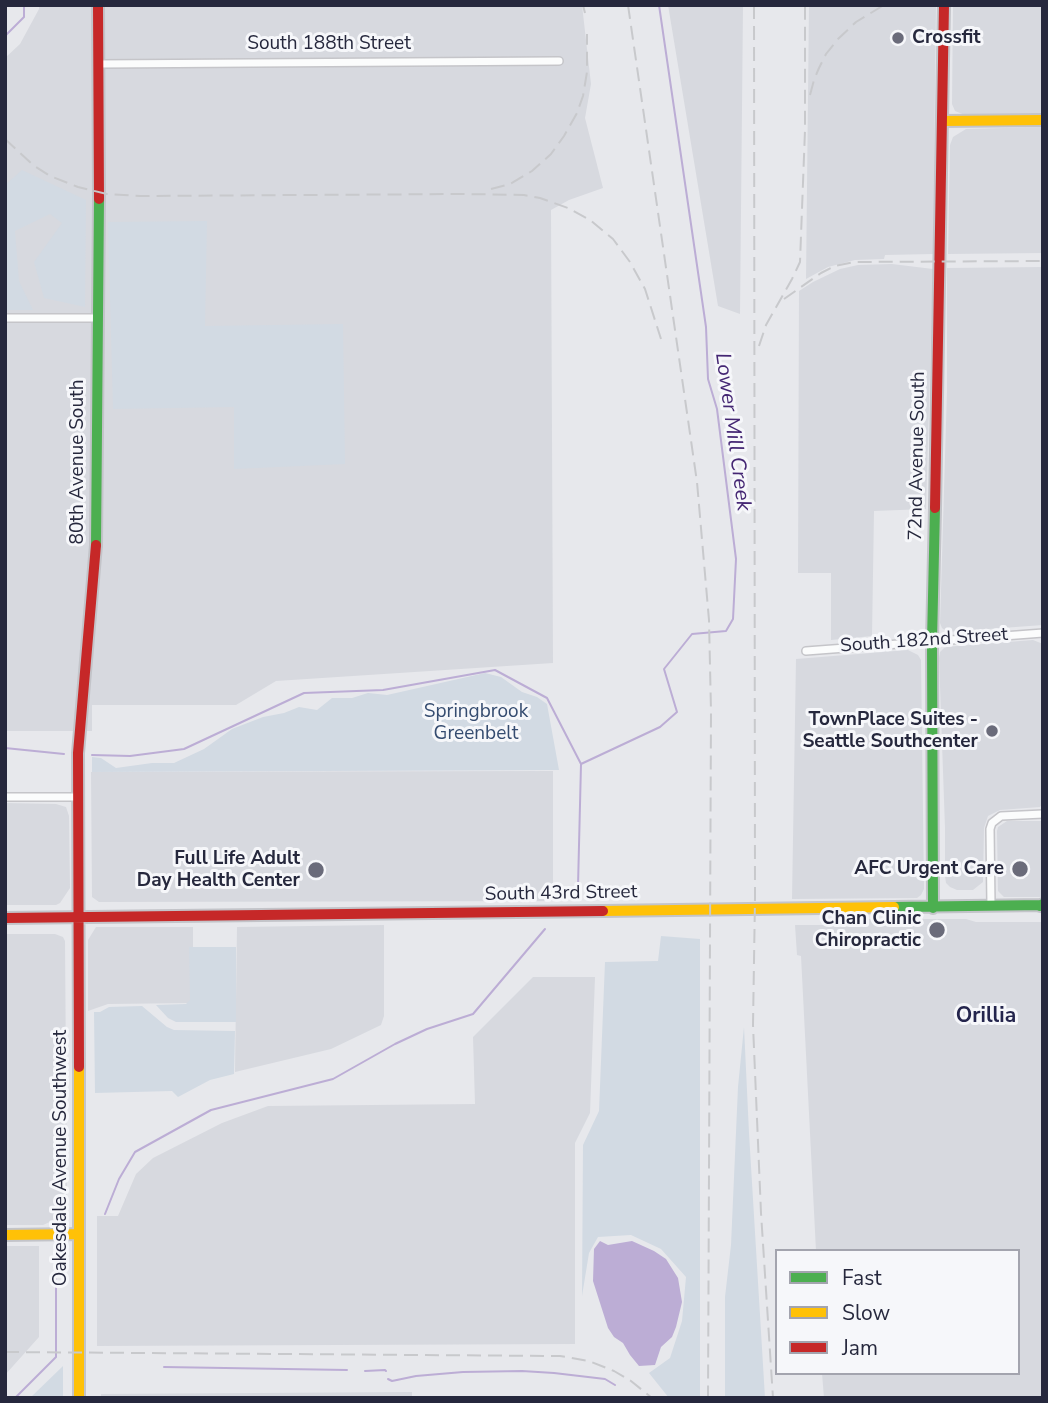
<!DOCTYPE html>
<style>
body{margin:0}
#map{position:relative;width:1048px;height:1403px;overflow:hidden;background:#e7e8ec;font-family:"Nunito Sans",sans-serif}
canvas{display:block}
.frame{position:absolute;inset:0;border:7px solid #26283d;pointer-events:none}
.legend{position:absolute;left:775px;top:1249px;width:245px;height:126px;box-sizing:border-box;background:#f6f7fa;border:2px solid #a3a4ae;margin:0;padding:9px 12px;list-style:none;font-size:21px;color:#26283d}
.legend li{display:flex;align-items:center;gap:14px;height:35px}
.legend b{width:35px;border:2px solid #a3a4ae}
</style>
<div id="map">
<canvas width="1048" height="1403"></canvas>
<div class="frame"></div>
<ul class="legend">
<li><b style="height:9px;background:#4caf50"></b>Fast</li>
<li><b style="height:9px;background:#ffc107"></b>Slow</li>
<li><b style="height:9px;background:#c62828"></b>Jam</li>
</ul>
</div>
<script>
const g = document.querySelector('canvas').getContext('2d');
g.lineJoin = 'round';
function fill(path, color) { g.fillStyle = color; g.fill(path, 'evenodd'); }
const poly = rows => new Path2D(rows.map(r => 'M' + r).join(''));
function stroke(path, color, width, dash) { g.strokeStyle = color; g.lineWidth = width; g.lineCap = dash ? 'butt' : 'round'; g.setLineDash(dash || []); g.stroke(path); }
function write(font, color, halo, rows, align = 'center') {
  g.font = font + ' "Nunito Sans",sans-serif'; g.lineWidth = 6; g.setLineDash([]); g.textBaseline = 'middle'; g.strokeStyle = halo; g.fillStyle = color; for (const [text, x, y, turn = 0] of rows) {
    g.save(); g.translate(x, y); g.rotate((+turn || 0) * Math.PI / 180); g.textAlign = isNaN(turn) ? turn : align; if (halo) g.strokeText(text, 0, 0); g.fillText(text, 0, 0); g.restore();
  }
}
const built = poly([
 [39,5,582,5,591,84,585,118,603,188,569,200,551,210,553,663,276,681,236,705,92,705,92,731,5,731,5,58,20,44,39,9],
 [668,5,743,5,740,314,718,306],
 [809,5,936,5,933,254,885,255,884,259,855,260,828,267,806,279],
 [953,5,1043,5,1043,114,965,115,955,111,952,104],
 [1043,127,1043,253,948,254,950,145,953,137,966,129],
 [892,264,933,269,926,509,874,511,872,636,831,640,831,573,798,573,799,291,813,282,840,269,858,265],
 [1043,267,1043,625,947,632,942,628,940,623,947,391,947,268],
 [1033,640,1043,644,1043,803,1040,807,1000,810,988,816,984,828,983,882,973,890,957,890,950,887,946,883,945,876,945,828,939,658,940,652,945,647],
 [908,650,918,655,921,660,924,889,921,895,917,898,792,899,796,659],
 [553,771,553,901,99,902,92,897,91,772],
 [5,803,56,804,66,807,69,816,70,888,60,903,56,905,5,905],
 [1007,821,1043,821,1043,897,1004,897,998,891,997,831,998,827],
 [853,919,966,919,976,922,1043,922,1043,1398,824,1398,822,1373,1018,1373,1018,1251,816,1251,801,956,797,955,795,925,848,925],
 [384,925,384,1016,381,1025,331,1049,235,1072,237,927],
 [96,927,193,927,193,1003,108,1004,88,1011,88,940],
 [5,934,55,934,63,937,65,941,67,1206,65,1213,61,1217,43,1225,5,1225],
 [533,977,595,977,590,1113,575,1143,575,1344,97,1346,97,1216,118,1216,136,1174,153,1158,222,1123,268,1106,475,1104,473,1037],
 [5,1246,39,1246,39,1337,5,1375],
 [412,1392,412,1398,101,1398,101,1394]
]);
const green = poly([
 [22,170,86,200,85,307,44,298,34,262,62,223,50,214,15,231,19,281,33,310,5,310,5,185],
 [207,221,205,326,343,324,345,464,234,469,234,407,113,409,108,222],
 [485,673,501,677,522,692,537,697,547,704,559,770,92,772,92,757,101,758,116,768,152,763,174,763,204,749,232,729,263,717,284,713,299,707,317,710,332,698,352,698,368,693,387,695],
 [661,936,700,939,700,1398,669,1398,649,1373,670,1358,682,1321,686,1277,661,1249,631,1235,598,1237,589,1253,582,1296,583,1145,599,1111,605,962,658,961],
 [189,947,236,947,236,1022,176,1022,168,1018,156,1005,186,1004,190,1000],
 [142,1006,167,1027,174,1030,235,1031,234,1074,210,1080,178,1097,172,1091,95,1093,94,1012,100,1012,109,1007],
 [744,1027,749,1133,765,1398,725,1398,725,1297,731,1245,738,1087],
 [63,1366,63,1398,30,1398]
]);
const water = poly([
 [600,1241,608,1245,632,1241,654,1251,666,1259,678,1278,682,1302,676,1327,672,1337,661,1347,655,1365,639,1366,630,1355,623,1343,614,1337,608,1328,593,1281,594,1249]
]);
const stream = poly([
 [5,36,24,17,24,5],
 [5,748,64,754],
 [92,755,130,756,184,749,304,693,383,690,495,670,547,698,581,764,578,886,571,895],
 [581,764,660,727,677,712,664,669,692,634,726,631,733,619,736,559,717,409,708,379,706,327,659,5],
 [105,1214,119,1179,135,1152,211,1110,333,1079,395,1044,427,1029,473,1014,545,929],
 [164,1367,347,1370],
 [365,1371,385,1370,386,1371],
 [388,1379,392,1381,416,1376,463,1372,522,1371,554,1373,605,1379,615,1385],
 [15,1398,56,1357,56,1260]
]);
const street = poly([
 [99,64,559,61],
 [5,318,97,318],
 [806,651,1043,633],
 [5,797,78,797],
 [991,906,990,829,992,823,1001,816,1043,814]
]);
const fast = poly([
 [96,545,99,199],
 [1040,906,1043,904],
 [894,907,1043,905],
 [933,908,932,641,935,508]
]);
const slow = poly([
 [943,121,1043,120],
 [603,911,894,907],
 [79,1067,79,1398],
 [5,1235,78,1234]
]);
const jam = poly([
 [98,5,99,199],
 [935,508,944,5],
 [5,918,603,911],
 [79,1067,78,753,96,545]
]);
const rail = poly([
 [583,5,585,13],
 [628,5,697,482,709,620,711,711,708,1398],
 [754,5,755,898,753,1025,761,1213,773,1398],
 [810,95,814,80,819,68,826,54,838,39,856,22,884,5],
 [5,139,33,165,50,176,78,187,107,194,140,196,463,194,524,195,540,198,568,208,590,220,613,239,630,262,645,289,661,339],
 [491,189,510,184,532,171,551,154,564,136,577,113,583,96,587,72,587,34],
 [784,299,821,273,835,266,854,262,1043,261],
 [759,346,766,325,792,279,800,262,805,130,805,5],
 [5,1352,560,1356,589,1361,614,1371,631,1381,652,1398]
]);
const markers = [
 [898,38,7,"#6a6b7a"],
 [992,731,7,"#6a6b7a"],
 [1020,869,9,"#6a6b7a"],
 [316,870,9,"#6a6b7a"],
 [937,930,9,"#6a6b7a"]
];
const poiNames = [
 ["Crossfit",912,38,"left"],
 ["TownPlace Suites -",978,720],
 ["Seattle Southcenter",978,742],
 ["Full Life Adult",300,859],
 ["Day Health Center",300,881],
 ["AFC Urgent Care",1004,869],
 ["Chan Clinic",921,919],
 ["Chiropractic",921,941]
];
const streetNames = [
 ["South 188th Street",329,44],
 ["72nd Avenue South",918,456,-89],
 ["80th Avenue South",78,462,-90],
 ["South 182nd Street",924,641,-4],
 ["South 43rd Street",561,894,-1],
 ["Oakesdale Avenue Southwest",61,1158,-90]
];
const parkNames = [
 ["Springbrook",476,712],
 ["Greenbelt",476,734]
];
const waterNames = [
 ["Lower Mill Creek",732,432,82]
];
const neighbourhoodNames = [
 ["Orillia",986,1017]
];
fill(built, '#d7d9df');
fill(green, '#d2dae3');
fill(water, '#bcadd5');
stroke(stream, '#bcadd5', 2);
stroke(street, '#c5c5c9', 10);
stroke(fast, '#c3c4c9', 14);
stroke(slow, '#c3c4c9', 14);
stroke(jam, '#c3c4c9', 14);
stroke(street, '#fbfcfc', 7);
stroke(fast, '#4caf50', 10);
stroke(slow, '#ffc107', 10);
stroke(jam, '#c62828', 10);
stroke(rail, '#c8c9cc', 2, [14, 7]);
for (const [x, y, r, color] of markers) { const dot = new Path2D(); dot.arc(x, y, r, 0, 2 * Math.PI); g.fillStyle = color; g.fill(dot); stroke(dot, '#f6f7fa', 2.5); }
write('bold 19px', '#26283d', '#f6f7fa', poiNames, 'right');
write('19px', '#26283d', '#f6f7fa', streetNames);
write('19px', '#354c70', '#f6f7fa', parkNames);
write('italic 21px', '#442673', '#f6f7fa', waterNames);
write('bold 21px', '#24254d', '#f6f7fa', neighbourhoodNames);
</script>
